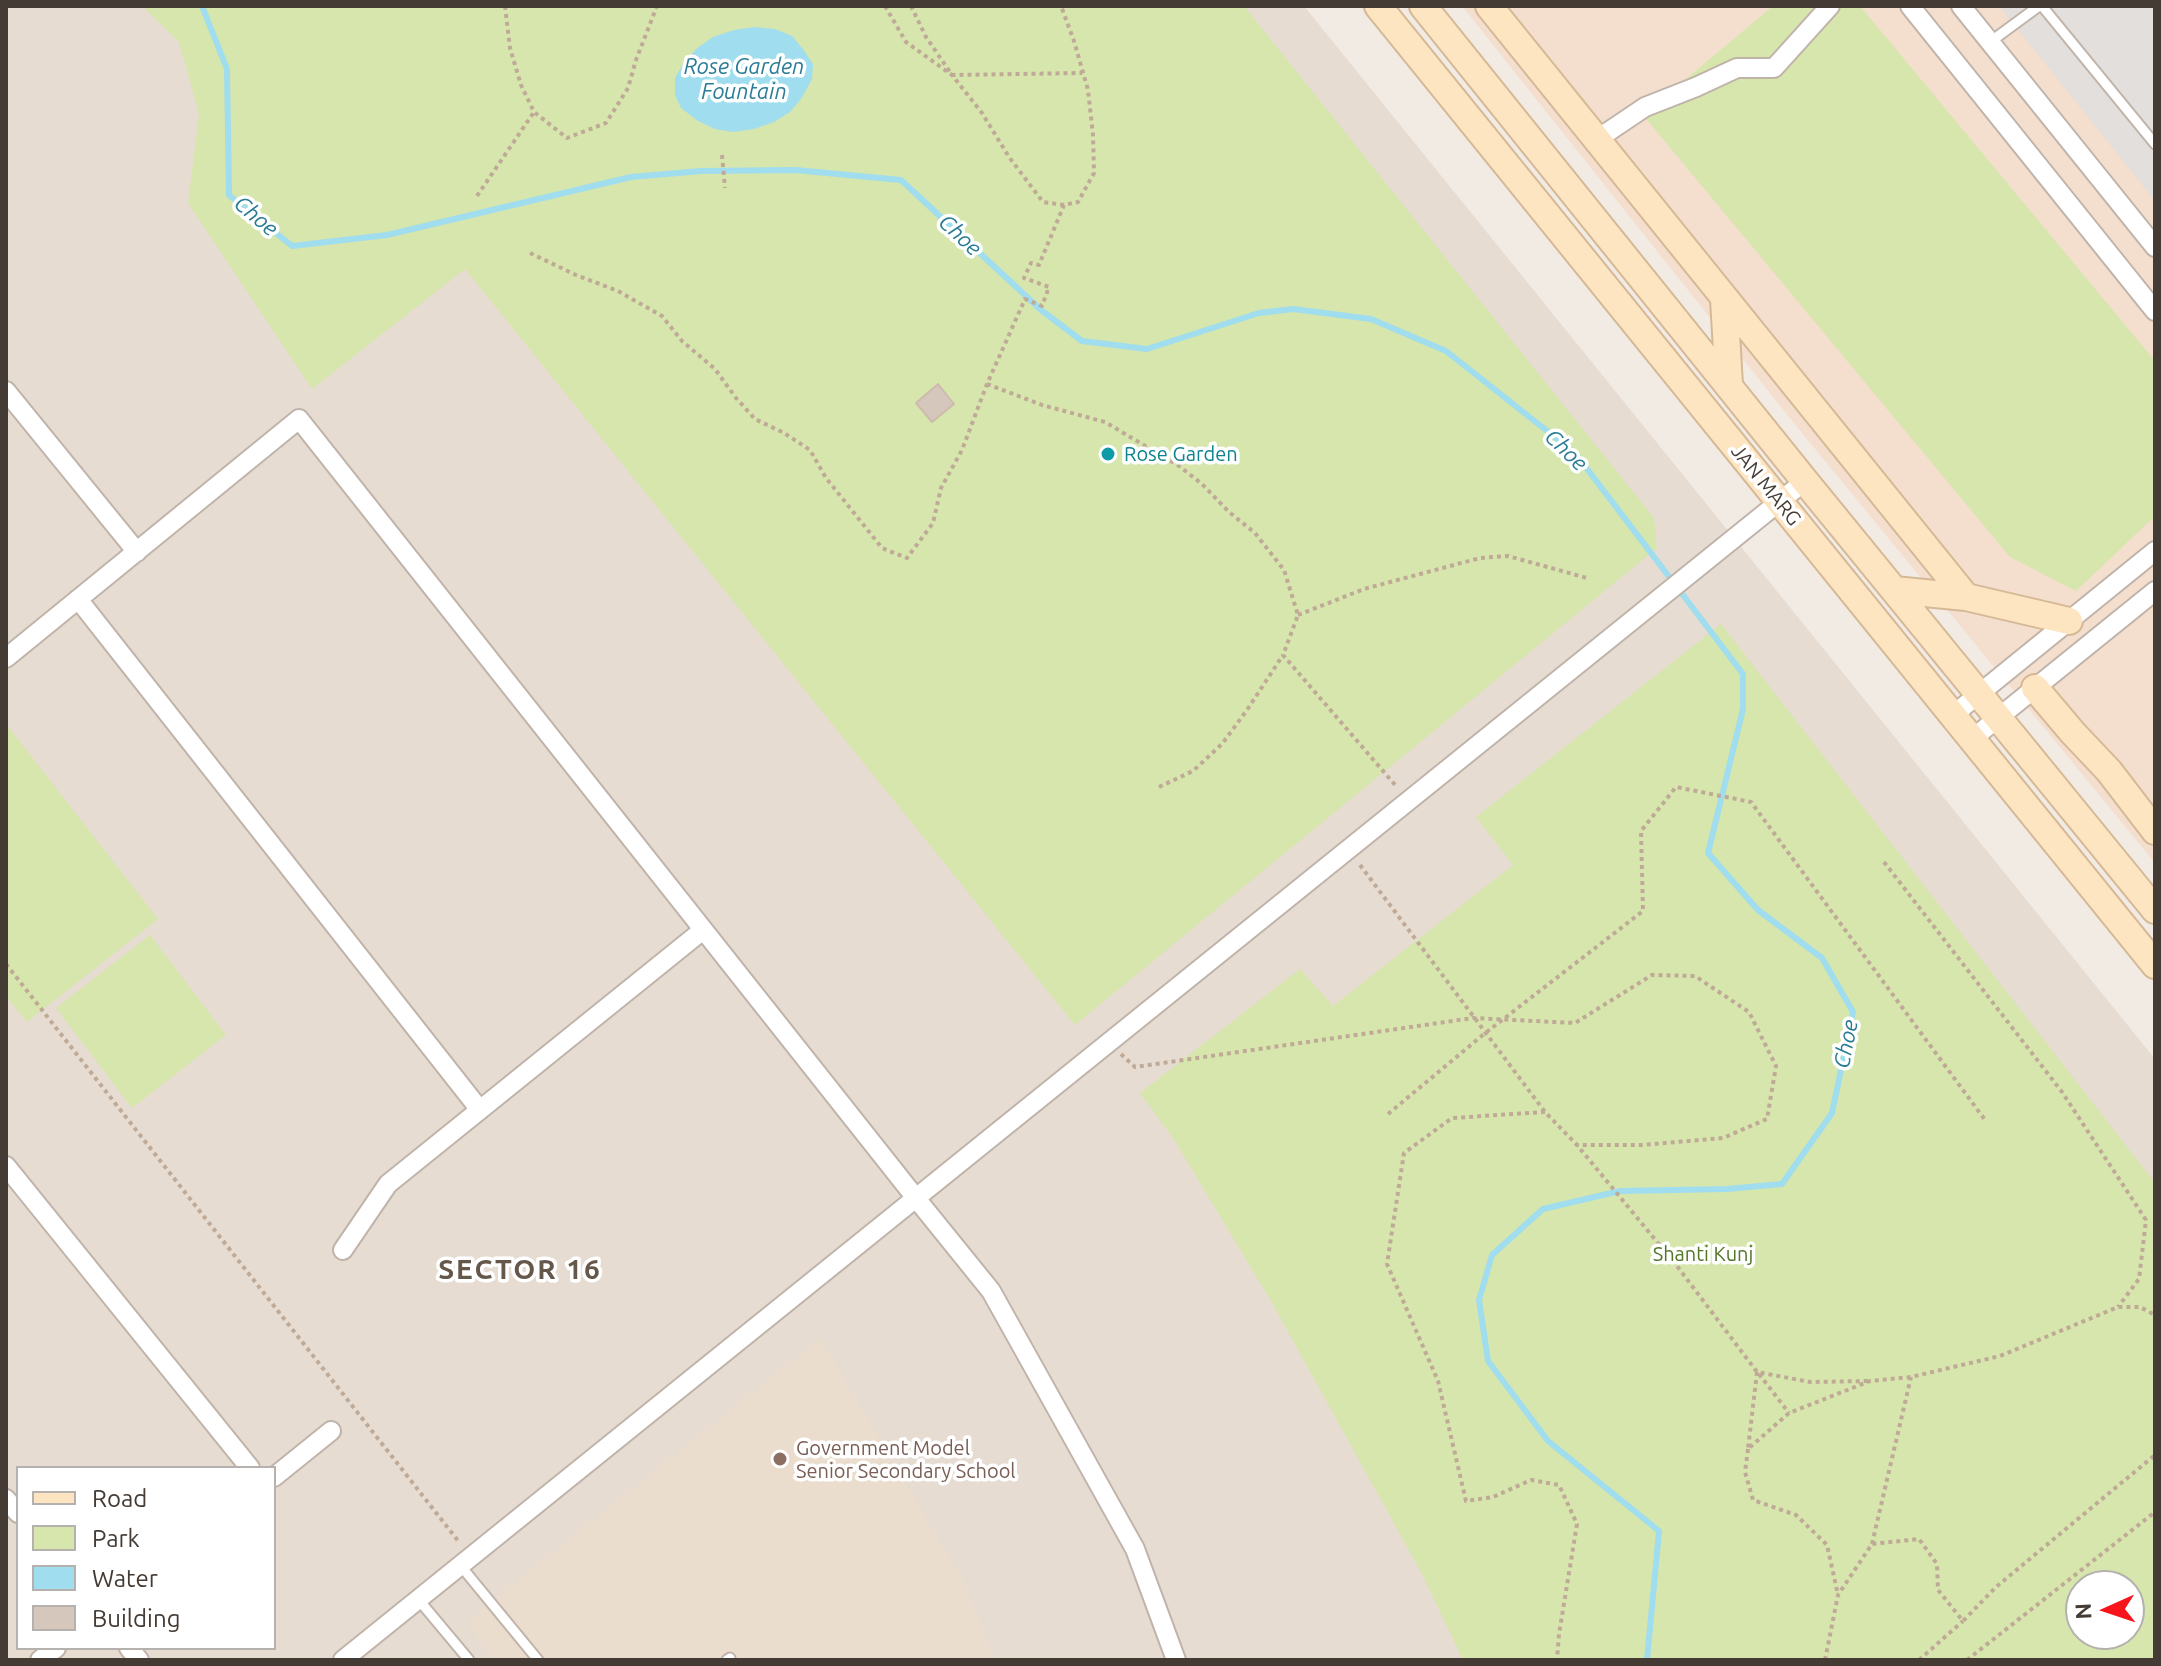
<!DOCTYPE html>
<style>
body{margin:0}
#map{position:relative;width:2161px;height:1666px;overflow:hidden;background:#f2ebe4;font-family:Ubuntu,sans-serif}
canvas{display:block}
.frame{position:absolute;inset:0;border:8px solid #443b34;pointer-events:none}
.legend{position:absolute;left:16px;top:1466px;width:260px;height:184px;box-sizing:border-box;background:#fff;border:2px solid #b4b1ae;margin:0;padding:10px 14px;list-style:none;font-size:24px;color:#443b34}
.legend li{display:flex;align-items:center;gap:16px;height:40px}
.legend b{width:40px;border:2px solid #b4b1ae}
.north{position:absolute;left:2065px;top:1570px;width:80px;height:80px;box-sizing:border-box;background:#fff;border:2px solid #b4b1ae;border-radius:50%;rotate:267deg;font-size:22px;font-weight:700;line-height:32px;text-align:center;color:#443b34}
.north::after{content:'';display:block;margin:auto;width:28px;height:36px;background:#f8141b;clip-path:polygon(50% 0,100% 100%,50% 72%,0 100%)}
</style>
<div id="map">
<canvas width="2161" height="1666"></canvas>
<div class="frame"></div>
<ul class="legend">
<li><b style="height:10px;background:#fee5c2"></b>Road</li>
<li><b style="height:22px;background:#d7e6ac"></b>Park</li>
<li><b style="height:22px;background:#9fddef"></b>Water</li>
<li><b style="height:22px;background:#d6c7bc"></b>Building</li>
</ul>
<div class="north">N</div>
</div>
<script>
const g = document.querySelector('canvas').getContext('2d');
g.lineJoin = 'round';
function fill(path, color) { g.fillStyle = color; g.fill(path, 'evenodd'); }
const poly = rows => new Path2D(rows.map(r => 'M' + r).join(''));
function stroke(path, color, width, dash) { g.strokeStyle = color; g.lineWidth = width; g.lineCap = dash ? 'butt' : 'round'; g.setLineDash(dash || []); g.stroke(path); }
function write(font, color, halo, rows, align = 'center') {
  g.font = font + ' Ubuntu,sans-serif'; g.lineWidth = 7; g.setLineDash([]); g.textBaseline = 'middle'; g.strokeStyle = halo; g.fillStyle = color; for (const [text, x, y, turn = 0] of rows) {
    g.save(); g.translate(x, y); g.rotate((+turn || 0) * Math.PI / 180); g.textAlign = isNaN(turn) ? turn : align; if (halo) g.strokeText(text, 0, 0); g.fillText(text, 0, 0); g.restore();
  }
}
const residential = poly([
 [6,6,1304,6,2155,1059,2155,1660,6,1660],
 [18,1468,274,1468,274,1648,18,1648],
 [2081,1586,2129,1586,2129,1634,2081,1634]
]);
const commercial = poly([
 [1462,6,2155,6,2155,863,1793,422]
]);
const education = poly([
 [820,1338,963,1580,995,1660,496,1660,465,1622]
]);
const green = poly([
 [142,6,1244,6,1654,518,1657,548,1075,1025,465,269,312,389,188,203,199,114,179,42],
 [1773,6,1860,6,2155,361,2155,516,2076,591,2010,557,1643,115],
 [1721,624,2155,1183,2155,1660,1463,1660,1422,1574,1271,1301,1173,1138,1140,1093,1300,969,1333,1006,1513,865,1476,817],
 [2081,1586,2129,1586,2129,1634,2081,1634],
 [6,724,158,919,27,1022,6,996],
 [150,935,226,1035,132,1108,56,1008]
]);
const parking = poly([
 [1999,6,2155,6,2155,201]
]);
const water = poly([
 [754,27,775,29,792,36,803,49,813,64,812,79,801,99,790,112,774,122,754,129,733,132,715,129,698,121,681,108,675,95,675,78,683,64,696,49,713,37,734,30]
]);
const stream = poly([
 [202,6,227,69,229,195,292,246,387,235,631,177,701,171,795,170,901,180,1041,310,1082,341,1147,349,1259,313,1293,309,1371,319,1446,351,1575,453,1743,674,1743,709,1708,853,1758,910,1822,958,1853,1012,1832,1113,1782,1184,1727,1189,1620,1191,1543,1209,1492,1255,1479,1300,1488,1361,1548,1441,1659,1531,1647,1660]
]);
const building = poly([
 [938,384,954,404,932,422,916,403,938,384]
]);
const path = poly([
 [505,6,510,48,521,85,534,112,567,138,606,123,628,88,636,60,657,6],
 [885,6,906,42,952,75,982,113,1009,157,1043,202,1064,205,1078,202,1094,173,1093,135,1088,90,1074,41,1061,6],
 [911,6,926,37,952,75,1082,73],
 [722,155,725,188],
 [477,196,534,112],
 [530,253,576,275,618,291,662,316,682,341,715,369,736,398,755,419,784,433,810,450,826,478,882,548,907,558,933,523,941,488,962,450,987,384,1025,299,1042,306,1049,287,1024,278,1031,263,1039,265,1064,205],
 [987,384,1042,405,1105,422,1179,466,1202,484,1229,512,1255,533,1284,570,1298,615,1283,655,1396,786],
 [1298,615,1364,589,1480,558,1508,556,1587,578],
 [1159,787,1193,771,1222,744,1247,710,1283,655],
 [1884,862,2062,1092,2146,1220,2139,1279,2118,1307],
 [1360,865,1545,1112,1577,1145,1677,1266,1757,1372,1810,1382,1870,1381],
 [6,964,459,1542],
 [1121,1054,1135,1067,1473,1018,1575,1023,1652,975,1695,976,1749,1012,1776,1066,1767,1119,1723,1138,1642,1145,1577,1145],
 [1545,1112,1452,1118,1404,1153,1387,1264,1438,1381,1466,1501,1493,1497,1531,1480,1559,1485,1577,1524,1559,1634,1557,1660],
 [1388,1114,1484,1034,1643,911,1641,831,1676,787,1751,802,1985,1120],
 [1757,1372,1748,1449,1789,1413,1870,1381,1911,1377,2000,1356,2118,1307,2140,1307,2155,1315],
 [1759,1374,1789,1413],
 [1748,1449,1745,1472,1753,1500,1796,1515,1827,1545,1838,1595],
 [1872,1544,1911,1377],
 [1825,1660,1838,1595,1872,1544,1919,1539,1937,1564,1938,1590,1963,1621,1996,1587,2155,1455],
 [1919,1660,1963,1621],
 [1967,1660,2155,1512]
]);
const lane = poly([
 [2042,6,2155,144],
 [1990,42,2039,6],
 [460,1565,538,1660],
 [418,1599,469,1660],
 [727,1660,730,1658]
]);
const street = poly([
 [1910,6,2155,311],
 [1961,6,2155,247],
 [1596,140,1645,107,1696,87,1737,68,1774,68,1830,6],
 [6,391,137,552],
 [78,599,480,1110],
 [6,658,299,419,915,1197,991,1291,1135,1549,1176,1660],
 [1953,715,2155,551],
 [1972,739,2155,591],
 [6,1166,250,1468],
 [343,1250,388,1184,703,930],
 [274,1477,331,1431],
 [6,1499,18,1513],
 [129,1648,139,1660],
 [40,1660,56,1648],
 [343,1660,1805,481]
]);
const secondary = poly([
 [1378,6,2155,965],
 [1423,6,1805,481,2155,910],
 [1489,6,1966,597],
 [1724,299,1729,385],
 [1894,590,1966,597,2069,621],
 [2035,688,2073,733,2109,771,2155,831]
]);
const markers = [
 [1108,454,8,"#0f9aa8"],
 [780,1459,8,"#8d6e63"]
];
const cultureNames = [
 ["Rose Garden",1124,454]
];
const streetNames = [
 ["JAN MARG",1766,485,51]
];
const parkNames = [
 ["Shanti Kunj",1703,1254]
];
const educationNames = [
 ["Government Model",796,1448],
 ["Senior Secondary School",796,1471]
];
const waterNames = [
 ["Rose Garden",744,67],
 ["Fountain",744,92],
 ["Choe",256,216,40],
 ["Choe",960,235,43],
 ["Choe",1566,450,44],
 ["Choe",1846,1044,-79]
];
const districtNames = [
 ["SECTOR 16",520,1270]
];
fill(residential, '#e6dcd2');
fill(commercial, '#f4dece');
fill(education, '#ebddce');
fill(green, '#d7e6ac');
fill(parking, '#e2dfdc');
fill(water, '#9fddef');
stroke(stream, '#9fddef', 6);
fill(building, '#d6c7bc');
stroke(building, '#cebbad', 2);
stroke(lane, '#c0b4aa', 13);
stroke(street, '#c0b4aa', 22);
stroke(secondary, '#d5b996', 30);
stroke(path, '#bfaa98', 4, [4, 4]);
stroke(lane, '#fff', 9);
stroke(street, '#fff', 18);
stroke(secondary, '#fee5c2', 26);
for (const [x, y, r, color] of markers) { const dot = new Path2D(); dot.arc(x, y, r, 0, 2 * Math.PI); g.fillStyle = color; g.fill(dot); stroke(dot, '#fff', 3); }
write('20px', '#0d838f', '#fff', cultureNames, 'left');
write('20px', '#443b34', '#fff', streetNames);
write('20px', '#537528', '#fff', parkNames);
write('20px', '#785e54', '#fff', educationNames, 'left');
write('italic 22px', '#2a7c96', '#fff', waterNames);
g.letterSpacing = '2px';
write('bold 28px', '#66574b', '#fff', districtNames);
g.letterSpacing = '0px';
</script>
